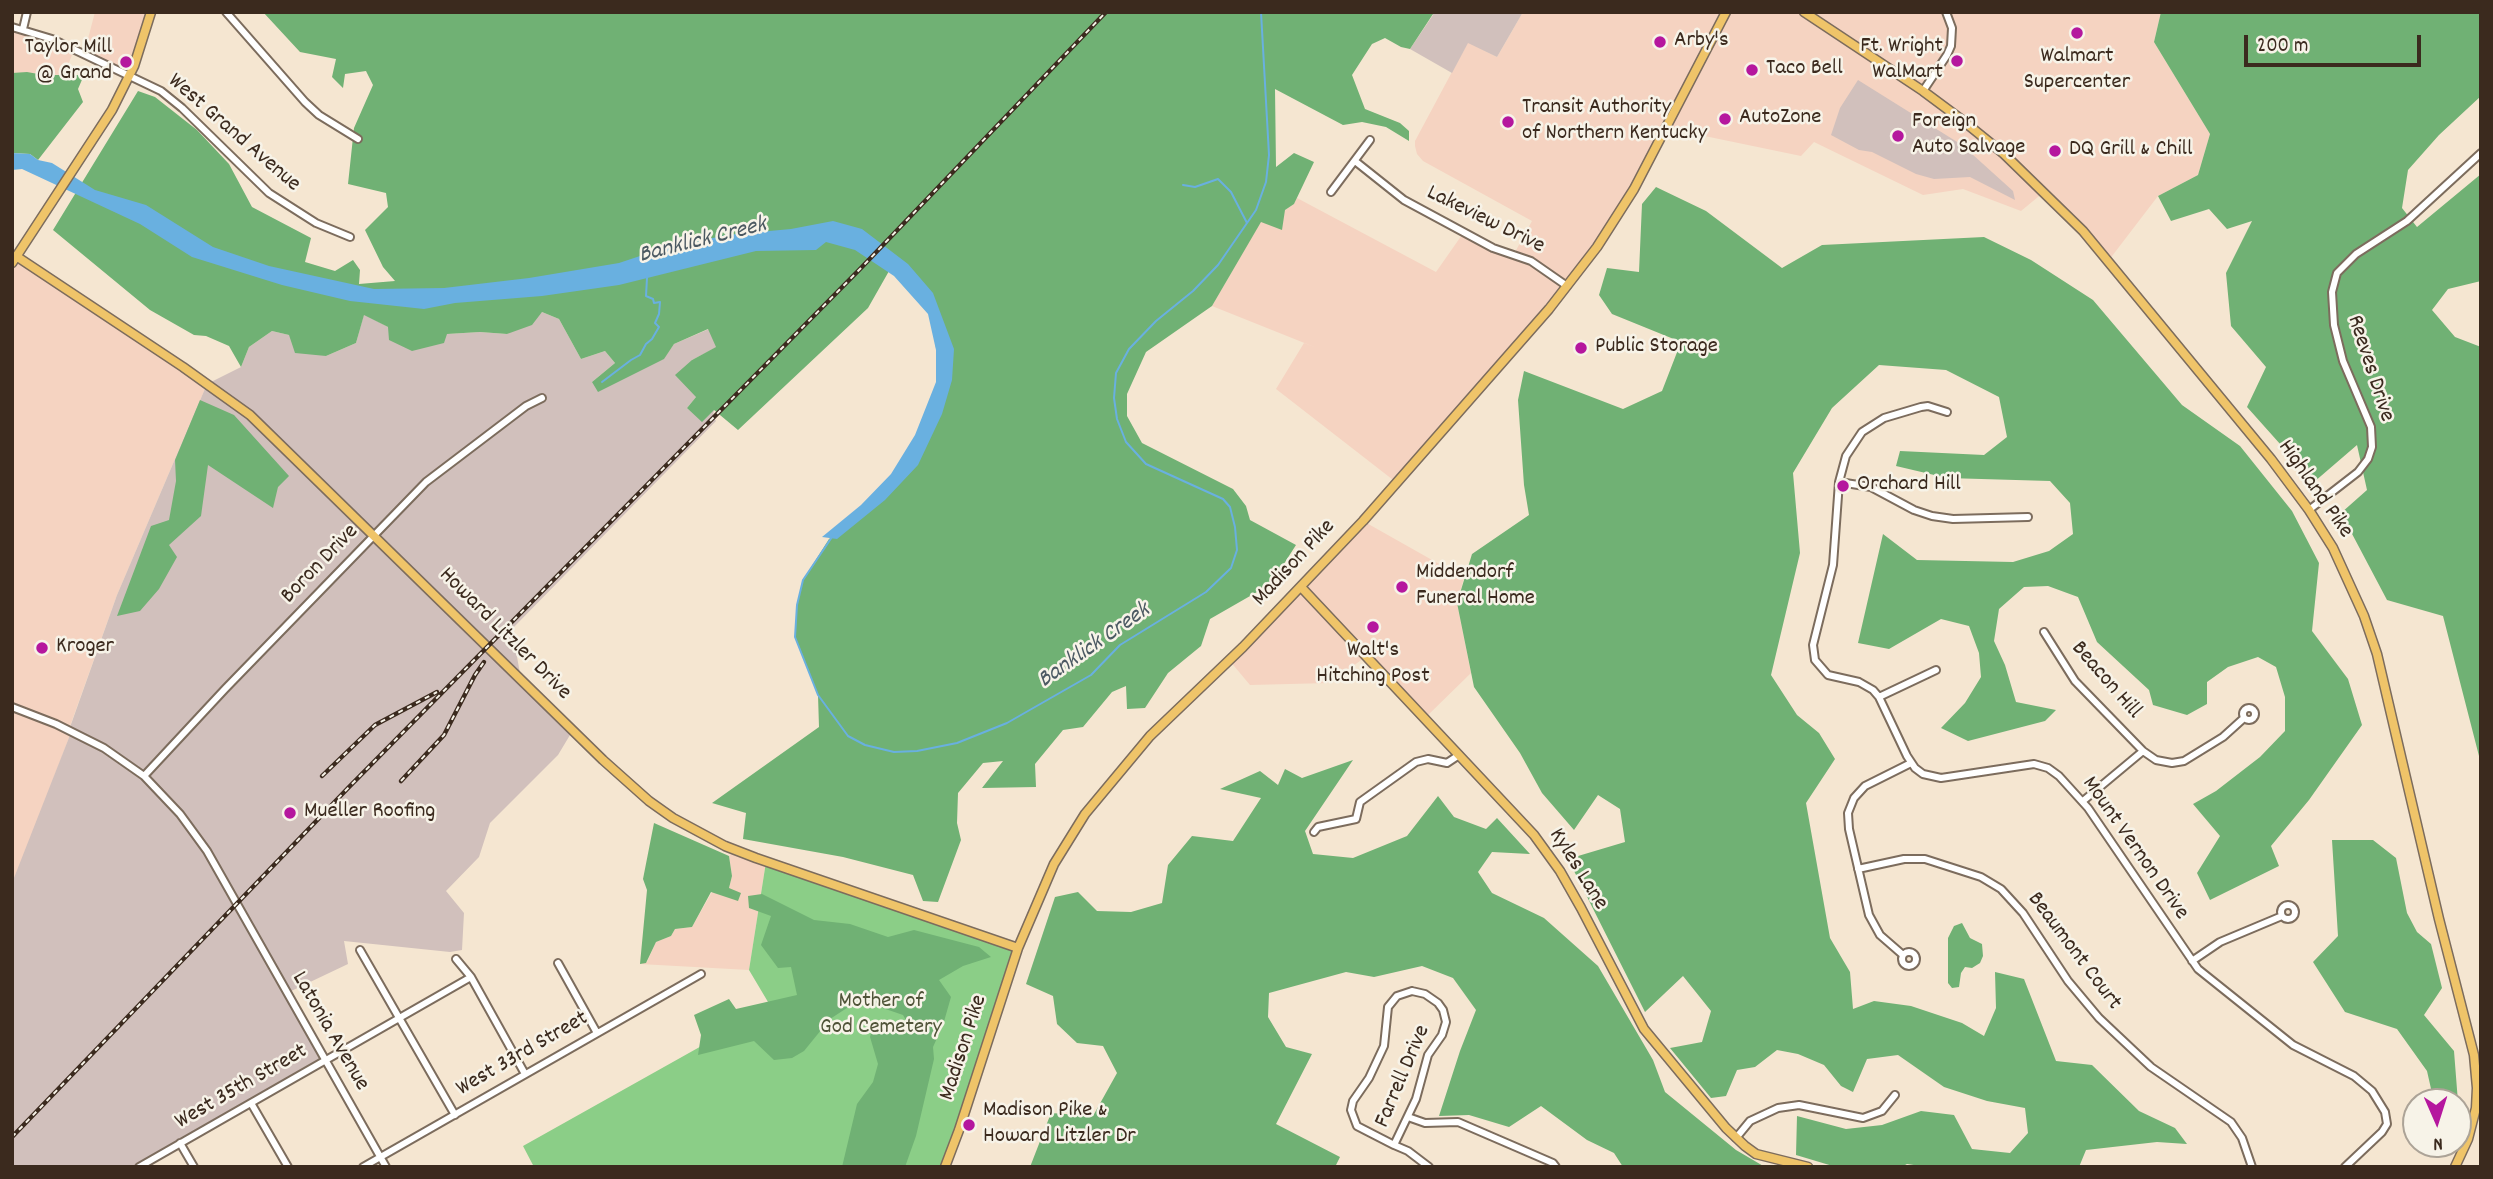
<!DOCTYPE html>
<style>
body{margin:0}
#map{position:relative;width:2493px;height:1179px;overflow:hidden;background:#f5e6d1;font-family:Dekko,sans-serif}
canvas{display:block}
.frame{position:absolute;inset:0;border:14px solid #3b2a1e;pointer-events:none}
.north{position:absolute;left:2402px;top:1088px;width:70px;height:70px;box-sizing:border-box;background:#f7f3e8;border:2px solid #aca397;border-radius:50%;rotate:177deg;font-size:19px;font-weight:700;line-height:28px;text-align:center;color:#3b2a1e}
.north::after{content:'';display:block;margin:auto;width:24px;height:32px;background:#b5179e;clip-path:polygon(50% 0,100% 100%,50% 72%,0 100%)}
.scale{position:absolute;left:2244px;top:35px;width:177px;height:32px;box-sizing:border-box;border:4px solid #3b2a1e;border-top:0;padding-left:9px;font-size:21px;line-height:24px;white-space:nowrap;color:#3b2a1e;-webkit-text-stroke:5px #f7f3e8;paint-order:stroke}
</style>
<div id="map">
<canvas width="2493" height="1179"></canvas>
<div class="frame"></div>
<div class="north">N</div>
<div class="scale">200 m</div>
</div>
<script>
const g = document.querySelector('canvas').getContext('2d');
g.lineJoin = 'round';
function fill(path, color) { g.fillStyle = color; g.fill(path, 'evenodd'); }
const poly = rows => new Path2D(rows.map(r => 'M' + r).join(''));
function stroke(path, color, width, dash) { g.strokeStyle = color; g.lineWidth = width; g.lineCap = dash ? 'butt' : 'round'; g.setLineDash(dash || []); g.stroke(path); }
function write(font, color, halo, rows, align = 'center') {
  g.font = font + ' Dekko,sans-serif'; g.lineWidth = 5; g.setLineDash([]); g.textBaseline = 'middle'; g.strokeStyle = halo; g.fillStyle = color; for (const [text, x, y, turn = 0] of rows) {
    g.save(); g.translate(x, y); g.rotate((+turn || 0) * Math.PI / 180); g.textAlign = isNaN(turn) ? turn : align; if (halo) g.strokeText(text, 0, 0); g.fillText(text, 0, 0); g.restore();
  }
}
const built = poly([
 [95,12,151,12,130,75,84,54],
 [1523,12,2161,12,2154,42,2210,134,2198,175,2158,196,2109,260,2044,192,2021,211,1963,189,1923,195,1814,142,1801,156,1666,128,1593,253,1397,483,1276,389,1304,343,1317,348,1212,306,1261,221,1285,210,1294,204,1297,198,1436,272,1464,232,1514,254,1532,221,1423,161,1417,154,1415,146,1415,141,1468,42,1497,57],
 [12,27,74,50,64,75,12,73],
 [16,256,207,384,117,595,69,729,70,735,35,828,12,898,12,263],
 [1363,521,1464,578,1457,603,1471,673,1425,718,1367,656,1329,683,1250,685,1229,660],
 [735,850,766,862,749,970,640,964,647,962,656,942,671,936,675,929,692,927,712,892,729,888,732,876,729,856]
]);
const industrial = poly([
 [1430,12,1523,12,1497,57,1468,43,1452,73,1410,49,1433,15],
 [1858,80,1962,145,2013,191,2015,200,1970,177,1934,179,1916,174,1872,152,1859,150,1831,135,1840,108],
 [542,312,559,319,581,359,605,351,615,363,592,382,663,359,674,344,709,329,717,347,692,360,696,397,687,408,714,409,713,416,716,421,512,629,521,679,573,730,558,755,490,823,479,857,446,891,464,913,462,950,450,952,344,941,348,964,287,993,325,1061,139,1167,12,1167,12,883,70,735,69,730,117,595,207,384,241,367,249,347,272,331,289,335,326,356,356,343,364,314,388,327,447,334,480,332,507,334]
]);
const green = poly([
 [766,862,1018,948,945,1167,534,1167,523,1146,771,1007,749,970]
]);
const forest = poly([
 [263,12,1430,12,1433,14,1410,49,1401,47,1385,38,1372,44,1352,75,1365,109,1400,123,1409,131,1409,141,1386,127,1362,122,1343,125,1275,89,1276,167,1294,153,1314,162,1294,204,1285,210,1282,230,1261,222,1212,306,1146,352,1127,394,1127,416,1142,443,1233,489,1246,506,1250,520,1296,545,1271,584,1210,619,1201,646,1168,673,1145,708,1127,709,1126,686,1112,692,1083,727,1063,730,1035,764,1036,787,982,788,1003,761,983,763,958,793,957,823,961,840,938,902,923,901,913,875,843,857,743,839,746,813,712,803,819,727,818,695,795,637,797,605,803,580,829,539,854,520,908,461,941,386,931,310,893,264,868,308,738,430,714,410,702,422,687,408,696,397,675,375,692,360,716,347,708,329,674,344,664,359,598,392,592,382,615,363,605,351,581,359,559,319,542,312,532,325,507,334,480,332,447,334,444,343,412,351,389,340,388,327,364,315,356,343,326,356,295,353,289,335,272,331,249,347,241,367,229,346,206,336,194,335,150,310,53,230,138,91,155,97,197,130,229,164,252,207,311,238,305,262,335,271,353,260,360,270,359,284,395,281,383,267,365,230,388,207,386,193,348,184,354,128,373,85,366,71,345,74,343,88,332,77,336,59,300,52],
 [2161,12,2481,12,2481,96,2439,135,2408,170,2402,208,2417,227,2481,174,2481,281,2448,289,2432,310,2455,337,2481,347,2481,839,2479,756,2443,616,2387,600,2341,513,2367,490,2357,445,2314,482,2247,407,2266,367,2231,326,2226,273,2252,221,2227,229,2209,209,2171,221,2158,196,2198,175,2210,134,2154,42],
 [27,72,44,75,84,75,78,89,83,102,38,160,30,154,12,153,12,73],
 [1656,187,1706,211,1782,268,1822,245,1984,237,2031,260,2093,300,2182,405,2240,446,2292,511,2319,563,2312,631,2348,679,2362,725,2309,800,2271,846,2279,866,2210,900,2197,873,2220,836,2193,804,2216,791,2260,757,2285,731,2285,697,2276,667,2258,657,2228,667,2207,682,2207,704,2187,715,2153,705,2149,690,2097,642,2078,597,2048,586,2024,587,1999,609,1994,641,2005,665,2016,702,2056,710,2045,721,1968,741,1941,728,1965,703,1981,677,1979,653,1969,626,1941,619,1889,649,1858,643,1883,534,1917,560,2013,562,2049,551,2073,534,2070,503,2050,481,1947,478,1896,466,1900,451,1984,455,2007,437,1999,397,1946,370,1879,365,1832,408,1793,473,1800,553,1771,675,1797,715,1819,733,1835,759,1806,803,1830,938,1850,972,1853,1009,1874,1001,1911,1006,1962,1023,1984,1036,1996,1008,1995,972,2024,979,2056,1061,2092,1065,2139,1111,2175,1128,2187,1144,2157,1142,2086,1150,2079,1167,1927,1167,1907,1164,1901,1167,1836,1167,1796,1155,1797,1116,1846,1129,1882,1125,1921,1111,1954,1115,1972,1149,2010,1153,2028,1133,2025,1108,1987,1101,1944,1087,1898,1055,1867,1059,1853,1092,1841,1086,1824,1065,1798,1054,1777,1050,1755,1067,1737,1070,1726,1096,1711,1098,1670,1048,1702,1042,1711,1011,1683,976,1645,1012,1568,859,1625,842,1620,809,1598,795,1574,830,1542,793,1520,753,1474,687,1457,603,1472,554,1529,515,1524,485,1518,400,1524,371,1623,409,1662,391,1681,342,1612,314,1599,295,1607,268,1639,272,1642,204],
 [200,400,234,415,289,476,278,487,273,508,208,465,201,516,169,545,177,557,159,589,140,611,117,616,151,526,169,520,176,481,175,460],
 [1353,760,1305,831,1313,854,1353,858,1407,836,1438,796,1454,817,1486,829,1497,818,1530,854,1492,852,1478,872,1492,893,1544,918,1598,966,1653,1060,1665,1092,1736,1150,1765,1167,1623,1167,1614,1153,1587,1140,1541,1106,1509,1127,1469,1115,1439,1116,1460,1051,1476,1010,1453,978,1422,966,1374,977,1346,972,1269,993,1268,1017,1286,1047,1312,1054,1276,1124,1340,1157,1335,1167,1030,1167,1051,1113,1093,1116,1117,1073,1103,1046,1077,1043,1057,1024,1053,996,1026,984,1055,897,1078,892,1097,911,1131,912,1162,903,1168,865,1192,836,1233,841,1261,798,1220,789,1260,771,1278,785,1285,769,1302,778],
 [654,823,729,856,732,876,729,888,741,893,738,901,711,892,692,927,675,929,671,936,656,942,646,963,640,964,647,890,643,879],
 [2332,840,2373,840,2396,858,2407,913,2417,932,2431,944,2442,988,2424,1015,2454,1051,2459,1115,2458,1119,2458,1102,2434,1102,2427,1071,2397,1029,2345,1012,2313,962,2338,936],
 [762,894,814,920,850,924,888,937,914,930,979,947,991,957,963,966,939,980,951,997,943,1025,933,1047,934,1059,916,1136,905,1167,842,1167,857,1104,873,1082,878,1064,870,1037,873,1024,907,1022,903,1015,871,1004,853,1004,830,1019,804,1051,792,1058,774,1060,754,1041,698,1055,701,1035,694,1015,729,999,736,1009,797,995,791,967,778,968,761,945,771,916,749,908,748,896],
 [1962,923,1970,938,1982,944,1983,956,1980,963,1972,968,1965,967,1961,973,1959,987,1952,988,1948,983,1948,938,1954,926]
]);
const water = poly([
 [12,153,30,154,38,160,52,163,95,190,146,205,213,247,269,266,374,289,444,288,529,278,619,263,652,252,726,235,791,229,833,221,862,229,908,264,933,293,954,349,952,380,942,414,918,465,885,500,837,539,822,537,861,505,891,474,915,435,936,382,936,350,928,314,894,276,855,250,826,242,816,250,756,251,619,285,542,296,455,303,424,309,350,301,282,285,192,257,140,224,22,169,12,170]
]);
const stream = poly([
 [1183,185,1195,187,1218,179,1231,192,1247,223],
 [602,382,631,360,640,355,646,344,652,339,659,327,655,323,659,314,660,302,654,303,653,299,646,296,647,278],
 [832,537,803,580,797,605,795,637,818,695,848,736,865,745,894,752,917,751,957,743,1007,723,1091,675,1120,645,1206,592,1231,568,1237,550,1235,527,1230,507,1223,499,1146,464,1126,442,1117,419,1114,398,1116,373,1129,349,1156,321,1193,291,1218,265,1256,210,1266,182,1269,155,1261,12]
]);
const minor = poly([
 [226,12,305,102,319,115,358,139],
 [12,27,52,39,161,91,182,108,269,193,316,223,350,237],
 [23,29,27,12],
 [1923,91,1947,55,1951,46,1952,28,1946,12],
 [1355,161,1404,200,1493,248,1531,261,1567,286],
 [1331,192,1370,140],
 [1947,412,1928,406,1921,407,1884,418,1862,432,1846,456,1839,482,1833,565,1813,645,1815,660,1828,675,1859,682,1873,690,1879,697,1907,756,1915,768,1923,774,1941,778,2034,764,2048,768,2059,776,2088,808,2198,969,2293,1045,2354,1076,2372,1091,2385,1112,2387,1124,2382,1132,2345,1167],
 [1839,482,1871,487,1914,510,1932,516,1953,519,2028,517],
 [2309,510,2358,472,2368,459,2372,447,2371,427,2343,361,2334,325,2332,292,2337,273,2356,254,2407,221,2481,153],
 [2044,632,2075,681,2143,751,2156,760,2172,763,2184,761,2223,737,2244,718],
 [1879,697,1936,670],
 [12,707,56,724,104,748,144,776,180,814,207,851,386,1167],
 '2243 714a6 6 0 1 1 12 0a6 6 0 1 1-12 0Z',
 [144,776,225,689,426,482,526,406,542,398],
 [2083,801,2143,751],
 [1314,832,1318,827,1356,819,1360,802,1416,762,1428,759,1447,763,1459,755],
 [1858,869,1904,859,1925,859,1981,877,2001,889,2023,913,2068,981,2099,1018,2151,1067,2231,1122,2242,1138,2252,1167],
 '2281 912a7 7 0 1 1 14 0a7 7 0 1 1-14 0Z',
 [360,950,455,1115],
 '1902 959a7 7 0 1 1 14 0a7 7 0 1 1-14 0Z',
 [1903,955,1880,935,1869,915,1849,829,1848,813,1854,798,1865,786,1911,763],
 [456,959,471,977,525,1074],
 [2192,961,2220,942,2282,916],
 [558,963,597,1033],
 [1412,991,1425,994,1438,1003,1443,1010,1446,1022,1442,1035,1428,1055,1416,1099,1394,1145,1357,1126,1351,1110,1353,1101,1369,1078,1384,1046,1388,1007,1397,996,1412,991],
 [251,1103,288,1167],
 [1408,1117,1425,1123,1458,1122,1553,1163,1556,1167],
 [1736,1138,1750,1121,1778,1108,1799,1105,1863,1118,1882,1111,1895,1095],
 [180,1143,194,1167],
 [1394,1145,1408,1151,1429,1167],
 [139,1167,471,977],
 [363,1167,701,974]
]);
const major = poly([
 [1804,12,1923,91,1962,120,2004,154,2083,231,2271,459,2309,510,2333,548,2364,616,2377,654,2439,919,2474,1055,2477,1088,2476,1108,2468,1139,2455,1167],
 [16,256,183,367,250,415,603,760,649,801,673,818,725,846,756,858,1018,948],
 [12,263,112,110,134,66,151,12],
 [1301,587,1534,835,1560,871,1581,908,1644,1029,1726,1128,1745,1146,1756,1154,1808,1167],
 [945,1167,959,1130,1018,948,1054,864,1085,814,1150,736,1243,647,1363,521,1549,309,1597,247,1634,189,1726,12]
]);
const rail = poly([
 [322,776,375,725,437,692],
 [401,781,444,735,475,675,484,662],
 [12,1137,350,786,861,268,1106,12]
]);
const markers = [
 [2077,33,7,"#b5179e"],
 [1660,42,7,"#b5179e"],
 [1957,61,7,"#b5179e"],
 [126,62,7,"#b5179e"],
 [1752,70,7,"#b5179e"],
 [1725,119,7,"#b5179e"],
 [1508,122,7,"#b5179e"],
 [1898,136,7,"#b5179e"],
 [2055,151,7,"#b5179e"],
 [1581,348,7,"#b5179e"],
 [1843,486,7,"#b5179e"],
 [1402,587,7,"#b5179e"],
 [1373,627,7,"#b5179e"],
 [42,648,7,"#b5179e"],
 [290,813,7,"#b5179e"],
 [969,1125,7,"#b5179e"]
];
const poiNames = [
 ["Arby's",1674,42],
 ["Ft. Wright",1943,48,"right"],
 ["WalMart",1943,74,"right"],
 ["Taylor Mill",112,49,"right"],
 ["@ Grand",112,75,"right"],
 ["Walmart",2077,58,"center"],
 ["Supercenter",2077,84,"center"],
 ["Taco Bell",1766,70],
 ["Transit Authority",1522,109],
 ["of Northern Kentucky",1522,135],
 ["AutoZone",1739,119],
 ["Foreign",1912,123],
 ["Auto Salvage",1912,149],
 ["DQ Grill & Chill",2069,151],
 ["Public Storage",1595,348],
 ["Orchard Hill",1857,486],
 ["Middendorf",1416,574],
 ["Funeral Home",1416,600],
 ["Kroger",56,648],
 ["Walt's",1373,652,"center"],
 ["Hitching Post",1373,678,"center"],
 ["Mueller Roofing",304,813],
 ["Madison Pike &",983,1112],
 ["Howard Litzler Dr",983,1138]
];
const streetNames = [
 ["West Grand Avenue",233,134,41],
 ["Lakeview Drive",1485,221,26],
 ["Reeves Drive",2369,369,72],
 ["Highland Pike",2314,490,55],
 ["Madison Pike",1295,564,-47],
 ["Boron Drive",321,565,-46],
 ["Howard Litzler Drive",504,635,45],
 ["Beacon Hill",2105,681,49],
 ["Mount Vernon Drive",2134,849,55],
 ["Kyles Lane",1577,870,58],
 ["Beaumont Court",2073,952,53],
 ["Latonia Avenue",329,1032,60],
 ["Madison Pike",965,1048,-72],
 ["West 33rd Street",523,1055,-30],
 ["Farrell Drive",1404,1077,-67],
 ["West 35th Street",242,1088,-30]
];
const parkNames = [
 ["Mother of",881,1003],
 ["God Cemetery",881,1029]
];
const waterNames = [
 ["Banklick Creek",703,242,-14],
 ["Banklick Creek",1095,647,-35]
];
fill(built, '#f5d3c1');
fill(industrial, '#d1c0bc');
fill(green, '#8bce87');
fill(forest, '#70b174');
fill(water, '#69b0e0');
stroke(stream, '#69b0e0', 2);
stroke(minor, '#7c6c5d', 10);
stroke(major, '#7c6c5d', 11);
stroke(minor, '#fff', 6);
stroke(major, '#efc469', 8);
stroke(rail, '#3b2a1e', 4.5);
stroke(rail, '#f7f3e8', 2, [5]);
for (const [x, y, r, color] of markers) { const dot = new Path2D(); dot.arc(x, y, r, 0, 2 * Math.PI); g.fillStyle = color; g.fill(dot); stroke(dot, '#f7f3e8', 2.5); }
write('23px', '#3b2a1e', '#f7f3e8', poiNames, 'left');
write('23px', '#3b2a1e', '#f7f3e8', streetNames);
write('23px', '#4f5338', '#f7f3e8', parkNames);
write('italic 24px', '#4b5962', '#f7f3e8', waterNames);
</script>
